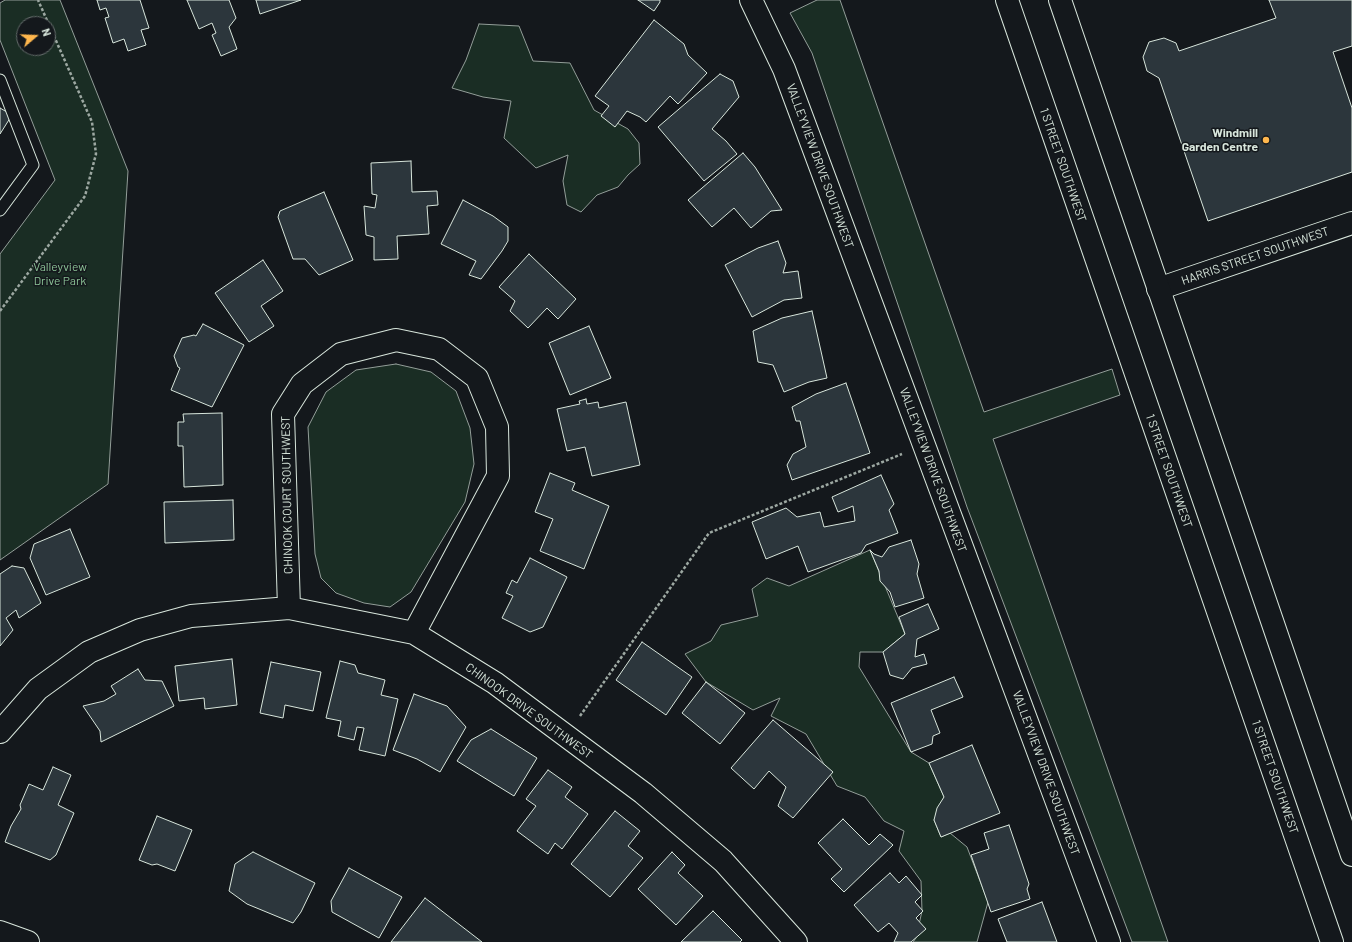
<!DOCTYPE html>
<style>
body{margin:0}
#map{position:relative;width:1352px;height:942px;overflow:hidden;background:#14181c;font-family:Barlow,sans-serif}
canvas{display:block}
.north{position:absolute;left:16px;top:16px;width:40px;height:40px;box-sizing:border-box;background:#14181c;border:1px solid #626a69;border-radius:50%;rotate:71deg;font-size:11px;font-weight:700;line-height:16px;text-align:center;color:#d8e6dc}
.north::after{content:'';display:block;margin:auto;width:14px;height:18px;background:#ffb74d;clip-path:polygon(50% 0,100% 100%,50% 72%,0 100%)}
</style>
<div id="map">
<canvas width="1352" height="942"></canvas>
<div class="north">N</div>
</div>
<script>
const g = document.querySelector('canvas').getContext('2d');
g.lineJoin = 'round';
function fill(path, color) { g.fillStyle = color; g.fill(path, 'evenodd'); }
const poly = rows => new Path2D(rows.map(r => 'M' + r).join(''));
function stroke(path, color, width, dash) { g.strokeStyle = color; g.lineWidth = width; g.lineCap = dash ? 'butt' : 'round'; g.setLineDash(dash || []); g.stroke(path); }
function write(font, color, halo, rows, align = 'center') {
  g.font = font + ' Barlow,sans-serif'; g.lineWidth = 3; g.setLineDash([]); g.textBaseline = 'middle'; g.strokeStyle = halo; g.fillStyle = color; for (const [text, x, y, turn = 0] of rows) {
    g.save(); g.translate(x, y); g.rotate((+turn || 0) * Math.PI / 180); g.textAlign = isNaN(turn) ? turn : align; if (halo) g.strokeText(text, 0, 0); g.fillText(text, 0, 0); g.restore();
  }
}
const green = poly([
 [5,0,60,0,128,171,108,484,0,560,0,254,55,180,0,40,0,3,5,0],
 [24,24,48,24,48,48,24,48,24,24],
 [817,0,840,0,984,412,1112,369,1120,395,993,439,1168,942,1132,942,967,507,812,53,790,13,817,0],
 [479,24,519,26,533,61,570,63,594,110,628,129,639,143,640,164,628,175,618,187,597,195,581,212,567,205,563,181,568,155,536,168,504,138,511,101,483,97,452,88,466,60,479,24],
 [396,364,431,372,456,391,470,428,474,464,465,502,411,592,390,607,364,603,336,593,321,578,315,554,308,427,326,392,356,370,396,364],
 [870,550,905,634,883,652,860,652,859,667,911,752,929,763,944,797,934,820,941,837,950,833,967,847,988,902,977,942,913,942,916,938,922,911,921,881,899,851,904,831,884,821,865,797,837,786,806,734,771,716,780,698,753,710,706,682,685,654,711,641,721,625,758,616,752,589,767,578,789,586,870,550]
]);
const building = poly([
 [97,0,140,0,149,28,141,30,146,45,128,51,124,39,113,43,105,18,109,17,106,8,100,10,97,0],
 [187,0,229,0,236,18,229,27,237,49,221,56,212,35,216,33,212,23,199,29,187,0],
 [256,0,301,0,260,14,256,0],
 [638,0,660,0,660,2,654,11,638,0],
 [1269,0,1352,0,1352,46,1333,52,1352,108,1352,172,1208,221,1159,78,1147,71,1143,57,1149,42,1164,38,1176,43,1179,51,1276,18,1269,0],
 [654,20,684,44,688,55,707,73,678,104,670,96,646,122,640,117,627,111,615,127,601,116,609,106,595,96,654,20],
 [720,74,733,81,739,97,712,129,726,141,737,154,704,181,658,127,720,74],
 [0,108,12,115,0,134,0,108],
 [743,153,755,167,782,210,771,211,751,228,734,208,712,227,688,200,743,153],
 [411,161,412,192,437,191,438,205,427,206,429,234,397,236,398,259,374,260,374,237,366,235,364,206,375,208,377,195,372,194,371,163,411,161],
 [324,192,353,260,319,275,305,259,293,259,278,217,280,211,324,192],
 [463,200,493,216,508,227,508,241,502,251,481,279,469,275,476,261,441,244,463,200],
 [778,241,786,263,783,273,798,271,802,298,784,300,752,317,725,265,758,248,778,241],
 [529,254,576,299,558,319,547,308,528,328,510,311,515,301,499,287,529,254],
 [263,260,283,291,261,306,274,326,249,342,215,293,263,260],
 [812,311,827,378,809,382,784,392,773,365,758,362,753,331,782,318,812,311],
 [203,324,244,345,212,407,171,390,180,368,178,367,174,356,182,338,194,335,196,336,203,324],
 [589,326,611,378,570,395,549,343,589,326],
 [846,383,870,453,792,480,787,465,793,454,806,447,800,421,796,421,792,407,816,394,846,383],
 [586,399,587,404,598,402,599,408,626,402,640,465,592,476,585,447,567,451,557,409,580,404,579,401,586,399],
 [222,413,223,485,184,487,183,446,178,446,178,422,184,422,183,414,222,413],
 [550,473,575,483,572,490,609,506,584,569,540,551,553,519,535,512,550,473],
 [881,475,894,504,889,510,898,533,866,545,861,553,808,572,798,546,766,559,752,522,786,508,797,517,820,512,824,527,855,521,853,506,838,512,832,497,881,475],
 [233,500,234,540,165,543,164,502,233,500],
 [70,529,90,577,46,595,30,558,34,544,70,529],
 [911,540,919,564,917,574,924,598,895,607,890,592,880,581,879,571,870,550,874,554,882,557,889,547,911,540],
 [530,558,567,577,543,627,530,632,502,618,513,596,506,593,512,580,517,583,530,558],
 [12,566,24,568,41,603,19,618,16,610,6,618,13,630,0,646,0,574,12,566],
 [928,604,939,629,917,639,915,657,924,654,927,664,912,668,903,679,890,675,883,652,905,634,899,617,928,604],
 [642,642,692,677,666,715,616,680,642,642],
 [232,659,237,705,205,709,204,698,179,701,175,666,232,659],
 [340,661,355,665,358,673,385,680,381,695,398,699,385,756,359,750,364,728,357,727,354,740,338,736,341,721,326,718,340,661],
 [271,662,321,672,313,711,285,705,283,718,260,713,271,662],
 [138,669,145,680,162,681,174,706,101,742,100,731,83,706,104,701,116,694,111,686,138,669],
 [954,677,963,697,931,710,940,733,933,736,932,744,911,752,891,703,954,677],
 [706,682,745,713,720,744,682,713,706,682],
 [414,694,447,706,466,727,440,772,417,759,393,750,414,694],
 [773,720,833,772,793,818,778,806,786,787,769,771,754,789,731,768,773,720],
 [491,729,537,758,514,796,457,761,471,740,491,729],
 [972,745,1000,813,941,837,934,820,937,808,944,797,929,763,972,745],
 [53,767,71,775,58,805,74,813,56,855,50,860,5,842,11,826,21,809,20,805,29,784,43,790,53,767],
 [548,770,572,787,565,797,588,814,562,849,555,843,548,854,517,831,536,806,526,799,548,770],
 [615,811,640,831,628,846,643,858,610,897,571,864,615,811],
 [157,816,192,830,175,871,157,864,152,865,139,860,157,816],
 [843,819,869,845,880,834,893,845,844,892,831,879,842,869,818,843,843,819],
 [1009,825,1029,884,1027,889,1030,899,991,912,971,855,989,849,984,833,1009,825],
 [253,852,315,883,301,912,293,923,247,904,229,891,235,864,253,852],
 [672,852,685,865,678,873,703,896,676,925,638,889,672,852],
 [349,868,402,897,379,938,332,912,331,901,349,868],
 [890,873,899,883,906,876,922,895,915,902,923,911,916,918,926,929,911,942,894,942,898,933,889,923,878,932,854,905,890,873],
 [425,898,482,942,391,942,425,898],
 [1042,902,1057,942,1007,942,998,919,1042,902],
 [713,911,742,940,740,942,681,942,713,911]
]);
const path = poly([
 [0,311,85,196,96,154,92,122,38,0],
 [580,716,709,533,902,454]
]);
const service = poly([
 [0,80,33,165,0,210]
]);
const minor = poly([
 [751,0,784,69,1109,942],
 [1007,0,1332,942],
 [1158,289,1352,223],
 [289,608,283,414,302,384,341,354,396,340,439,349,477,378,497,427,498,476,414,633],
 [0,732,38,689,89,652,140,630,191,616,289,608,414,633,495,683,643,793,723,861,796,942]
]);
const tertiary = poly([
 [1060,0,1352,855],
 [0,932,28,942]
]);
const markers = [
 [1266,140,4,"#ffb74d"]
];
const poiNames = [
 ["Windmill",1258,133],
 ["Garden Centre",1258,147]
];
const streetNames = [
 ["1 STREET SOUTHWEST",1063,165,71],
 ["VALLEYVIEW DRIVE SOUTHWEST",820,166,70],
 ["HARRIS STREET SOUTHWEST",1255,256,-19],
 ["VALLEYVIEW DRIVE SOUTHWEST",933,470,70],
 ["1 STREET SOUTHWEST",1169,471,71],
 ["CHINOOK COURT SOUTHWEST",287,495,-91],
 ["CHINOOK DRIVE SOUTHWEST",529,711,36],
 ["VALLEYVIEW DRIVE SOUTHWEST",1046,773,70],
 ["1 STREET SOUTHWEST",1275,777,71]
];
const parkNames = [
 ["Valleyview",60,267],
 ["Drive Park",60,281]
];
fill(green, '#1a2d24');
stroke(green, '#939e99', 1);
fill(building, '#2c363c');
stroke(building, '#d8e6dc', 1);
stroke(service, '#d8e6dc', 13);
stroke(minor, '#d8e6dc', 24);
stroke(tertiary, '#d8e6dc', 24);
stroke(path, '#9da8a2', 2.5, [3, 2]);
stroke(service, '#14181c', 11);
stroke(minor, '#14181c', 22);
stroke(tertiary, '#14181c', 22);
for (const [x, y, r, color] of markers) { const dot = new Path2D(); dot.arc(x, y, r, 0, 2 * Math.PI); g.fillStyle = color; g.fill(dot); stroke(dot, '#14181c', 1.5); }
write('bold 12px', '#d8e6dc', '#14181c', poiNames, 'right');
write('12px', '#d8e6dc', '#14181c', streetNames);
write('12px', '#8ac095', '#14181c', parkNames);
</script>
